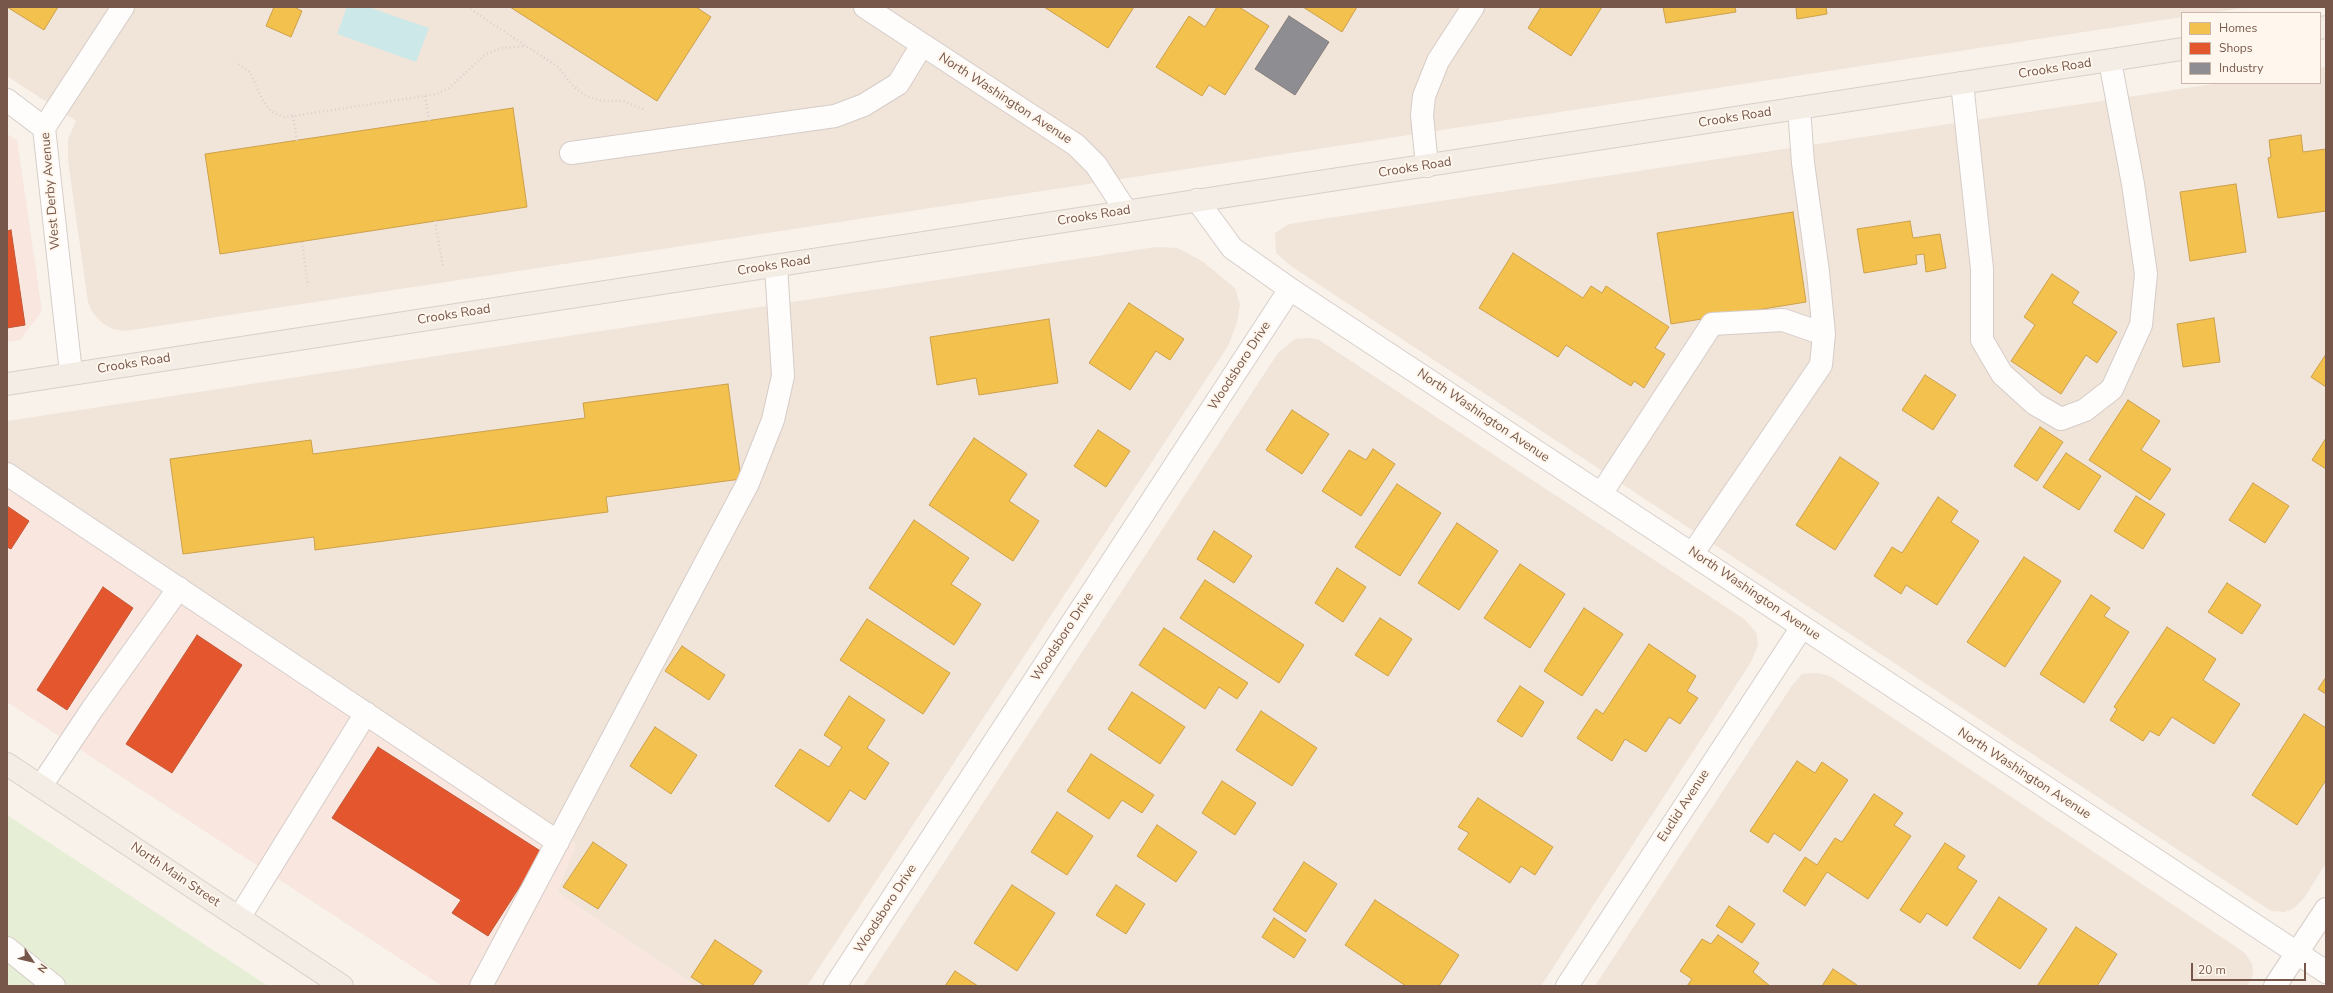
<!DOCTYPE html>
<style>
body{margin:0}
#map{position:relative;width:2333px;height:993px;overflow:hidden;background:#f8f2eb;font-family:"Nunito Sans",sans-serif}
canvas{display:block}
.frame{position:absolute;inset:0;border:8px solid #77574a;pointer-events:none}
.legend{position:absolute;left:2181px;top:12px;width:140px;height:72px;box-sizing:border-box;background:#fff7ed;border:1px solid #c9b7ac;margin:0;padding:5px 7px;list-style:none;font-size:12px;color:#77574a}
.legend li{display:flex;align-items:center;gap:8px;height:20px}
.legend b{width:20px;border:1px solid #c9b7ac}
.north{position:absolute;left:12px;top:941px;width:40px;height:40px;-webkit-text-stroke:3px #fff7ed;paint-order:stroke;rotate:125deg;font-size:11px;font-weight:700;line-height:16px;text-align:center;color:#77574a}
.north::after{content:'';display:block;margin:auto;width:14px;height:18px;background:#77574a;clip-path:polygon(50% 0,100% 100%,50% 72%,0 100%)}
.scale{position:absolute;left:2191px;top:963px;width:115px;height:18px;box-sizing:border-box;border:2px solid #77574a;border-top:0;padding-left:5px;font-size:12px;line-height:14px;white-space:nowrap;color:#77574a;-webkit-text-stroke:3px #fff7ed;paint-order:stroke}
</style>
<div id="map">
<canvas width="2333" height="993"></canvas>
<div class="frame"></div>
<ul class="legend">
<li><b style="height:11px;background:#f2c14e"></b>Homes</li>
<li><b style="height:11px;background:#e4572e"></b>Shops</li>
<li><b style="height:11px;background:#8d8d92"></b>Industry</li>
</ul>
<div class="north">N</div>
<div class="scale">20 m</div>
</div>
<script>
const g = document.querySelector('canvas').getContext('2d');
g.lineJoin = 'round';
function fill(path, color) { g.fillStyle = color; g.fill(path, 'evenodd'); }
const poly = rows => new Path2D(rows.map(r => 'M' + r).join(''));
function stroke(path, color, width, dash) { g.strokeStyle = color; g.lineWidth = width; g.lineCap = dash ? 'butt' : 'round'; g.setLineDash(dash || []); g.stroke(path); }
function write(font, color, halo, rows, align = 'center') {
  g.font = font + ' "Nunito Sans",sans-serif'; g.lineWidth = 4; g.setLineDash([]); g.textBaseline = 'middle'; g.strokeStyle = halo; g.fillStyle = color; for (const [text, x, y, turn = 0] of rows) {
    g.save(); g.translate(x, y); g.rotate((+turn || 0) * Math.PI / 180); g.textAlign = isNaN(turn) ? turn : align; if (halo) g.strokeText(text, 0, 0); g.fillText(text, 0, 0); g.restore();
  }
}
const residential = poly([
 [7,7,2250,7,2211,13,2182,13,2182,17,125,331,113,329,102,323,93,313,88,302,68,160,68,139,76,121,7,76],
 [2326,67,2326,863,2304,898,2294,908,2285,912,2271,911,1294,268,1276,253,1275,233,1289,224,2220,83,2320,83,2320,68],
 [1156,247,1177,248,1202,261,1235,288,1240,305,1237,323,1228,346,807,986,696,986,557,892,576,844,93,526,7,464,7,421],
 [1311,338,1319,340,1744,619,1756,632,1758,645,1751,662,1541,986,863,986,1278,353,1295,339],
 [1817,673,1830,676,2245,953,2252,964,2253,975,2247,986,1595,986,1791,687,1802,674]
]);
const commercial = poly([
 [7,134,17,140,42,311,20,340,7,342],
 [7,464,93,526,576,844,557,892,696,986,442,986,7,702]
]);
const green = poly([
 [7,815,268,986,7,986]
]);
const water = poly([
 [347,7,368,7,429,28,416,62,337,34]
]);
const homes = poly([
 [7,7,58,7,44,30,7,7],
 [274,7,294,7,302,11,291,37,266,26,274,7],
 [510,7,696,7,711,17,657,101,510,7],
 [1044,7,1134,7,1108,48,1044,7],
 [1217,7,1239,7,1269,26,1225,95,1209,85,1202,96,1156,67,1189,16,1205,27,1217,7],
 [1303,7,1357,7,1342,32,1303,7],
 [1541,7,1602,7,1571,56,1528,28,1541,7],
 [1663,7,1735,7,1736,12,1666,23,1663,7],
 [1796,7,1826,7,1827,14,1797,19,1796,7],
 [513,108,527,207,220,254,205,154,513,108],
 [2301,135,2303,152,2326,149,2326,211,2278,218,2268,158,2271,157,2269,140,2301,135],
 [2236,184,2246,252,2190,261,2180,192,2236,184],
 [1793,212,1806,302,1671,324,1657,233,1793,212],
 [1910,221,1913,238,1940,234,1946,268,1926,272,1924,254,1916,255,1917,264,1864,273,1857,229,1910,221],
 [1513,253,1583,298,1591,286,1602,293,1606,286,1669,327,1655,348,1665,354,1644,388,1634,381,1631,386,1566,345,1558,357,1479,308,1513,253],
 [2052,274,2079,292,2072,303,2117,332,2097,363,2086,355,2061,394,2011,361,2035,325,2024,317,2052,274],
 [1129,303,1184,339,1170,360,1156,351,1130,390,1089,363,1129,303],
 [2214,318,2220,362,2183,367,2177,324,2214,318],
 [1049,319,1058,383,979,395,976,378,937,385,930,337,1049,319],
 [2326,354,2326,387,2311,377,2326,354],
 [1925,375,1956,395,1933,430,1902,410,1925,375],
 [728,384,741,479,606,497,608,512,315,550,314,537,183,554,170,459,311,440,313,454,585,418,583,403,728,384],
 [2128,400,2160,421,2141,450,2171,469,2150,500,2089,460,2128,400],
 [1292,410,1329,434,1302,474,1266,450,1292,410],
 [2040,427,2063,442,2037,481,2014,466,2040,427],
 [1098,430,1130,451,1106,487,1074,466,1098,430],
 [974,438,1027,474,1009,501,1039,521,1013,561,929,505,974,438],
 [2326,438,2326,469,2312,460,2326,438],
 [1373,449,1395,464,1361,516,1322,491,1349,450,1366,460,1373,449],
 [2066,453,2101,476,2079,510,2043,487,2066,453],
 [1840,457,1879,483,1835,550,1796,525,1840,457],
 [2253,483,2289,506,2265,543,2229,520,2253,483],
 [1397,484,1441,513,1400,576,1355,547,1397,484],
 [2136,496,2165,514,2143,549,2114,531,2136,496],
 [1938,497,1958,511,1951,522,1979,541,1937,605,1906,585,1901,594,1874,576,1892,547,1902,553,1938,497],
 [914,520,969,558,951,584,981,604,954,645,869,588,914,520],
 [1457,523,1498,551,1459,610,1418,583,1457,523],
 [1214,531,1252,556,1234,583,1197,559,1214,531],
 [2024,557,2061,581,2005,667,1967,642,2024,557],
 [1520,564,1565,594,1530,648,1484,618,1520,564],
 [1337,568,1366,587,1343,622,1315,603,1337,568],
 [1205,580,1304,645,1279,683,1180,618,1205,580],
 [2227,583,2261,605,2242,634,2208,612,2227,583],
 [2091,595,2110,608,2104,616,2129,632,2084,703,2040,674,2091,595],
 [1584,608,1623,634,1582,696,1544,671,1584,608],
 [1380,618,1412,639,1388,676,1355,655,1380,618],
 [867,619,950,673,923,714,840,660,867,619],
 [2167,627,2216,659,2203,680,2240,704,2214,744,2172,717,2159,736,2150,731,2143,741,2110,720,2117,709,2114,707,2167,627],
 [1164,628,1248,683,1237,699,1219,687,1205,709,1139,665,1164,628],
 [1649,644,1696,676,1687,691,1698,698,1680,724,1669,717,1646,752,1625,739,1612,761,1577,738,1596,709,1603,714,1649,644],
 [682,646,725,675,709,700,665,671,682,646],
 [2326,677,2326,694,2318,689,2326,677],
 [1520,686,1544,702,1522,737,1497,721,1520,686],
 [1132,692,1185,727,1160,764,1108,729,1132,692],
 [849,696,885,720,867,748,889,763,865,800,850,790,829,822,775,786,800,749,829,767,842,747,824,735,849,696],
 [1261,711,1317,748,1292,786,1236,750,1261,711],
 [2304,714,2326,728,2326,780,2297,825,2252,795,2304,714],
 [655,727,697,755,671,794,630,766,655,727],
 [1091,754,1154,795,1142,813,1122,800,1109,819,1067,791,1091,754],
 [1797,761,1815,773,1822,762,1848,780,1800,851,1774,833,1768,843,1750,831,1797,761],
 [1222,781,1256,803,1235,835,1202,813,1222,781],
 [1874,794,1903,813,1894,825,1911,836,1868,899,1827,872,1805,906,1783,891,1805,857,1817,865,1835,838,1842,842,1874,794],
 [1478,798,1553,847,1535,875,1521,866,1510,883,1458,849,1469,833,1458,827,1478,798],
 [1057,812,1093,836,1067,875,1031,852,1057,812],
 [1157,825,1197,852,1176,882,1137,856,1157,825],
 [593,842,627,865,598,909,563,887,593,842],
 [1945,843,1965,856,1957,868,1977,881,1947,926,1927,913,1920,923,1900,910,1945,843],
 [1304,862,1337,884,1306,932,1273,910,1304,862],
 [1012,885,1055,913,1017,971,974,943,1012,885],
 [1116,885,1145,904,1126,934,1096,915,1116,885],
 [1999,897,2047,929,2020,969,1973,938,1999,897],
 [1375,900,1459,955,1439,986,1406,986,1345,945,1375,900],
 [1729,906,1755,924,1742,943,1716,926,1729,906],
 [1274,918,1306,940,1294,958,1262,937,1274,918],
 [2076,927,2117,954,2097,986,2037,986,2076,927],
 [1718,935,1759,963,1753,972,1770,986,1687,986,1692,979,1680,971,1702,939,1711,944,1718,935],
 [715,940,762,971,752,986,705,986,691,977,715,940],
 [1833,969,1857,985,1856,986,1822,986,1833,969],
 [955,971,978,986,945,986,955,971]
]);
const shops = poly([
 [11,230,25,325,7,328,7,231,11,230],
 [7,506,29,521,11,549,7,547,7,506],
 [103,587,133,608,67,710,37,690,103,587],
 [197,635,242,665,172,773,126,744,197,635],
 [378,747,542,852,488,936,452,913,461,900,332,818,378,747]
]);
const industry = poly([
 [1289,16,1329,42,1295,95,1255,69,1289,16]
]);
const path = poly([
 [467,7,558,67,572,85,586,96,603,101,623,101,645,110],
 [239,64,250,72,263,101,271,111,283,117,293,116,437,94,449,88,486,54,502,48,526,46],
 [425,96,429,121],
 [293,116,297,141],
 [435,221,443,266],
 [302,242,308,286]
]);
const minor = poly([
 [865,7,1076,145,1096,165,1126,211],
 [1962,83,1982,269,1982,340,2002,374,2035,404,2061,419,2085,410,2112,389,2141,325,2146,274,2133,184,2110,61],
 [7,100,44,128],
 [571,153,835,116,864,105,898,84,922,45],
 [1427,166,1422,115,1424,96,1438,61,1473,7],
 [1197,200,1232,248,1290,289,2326,972],
 [71,373,44,128,123,7],
 [7,474,558,842],
 [1601,494,1712,324,1783,320,1824,334],
 [1693,553,1821,365,1824,334,1818,272,1803,163,1799,108],
 [41,786,93,708,179,588],
 [239,918,366,713],
 [7,948,54,986],
 [481,986,748,483,773,420,783,376,776,266],
 [835,986,1290,289],
 [1567,986,1802,627],
 [2275,986,2326,909]
]);
const major = poly([
 [2320,28,2326,27],
 [7,384,2182,49],
 [7,764,342,986]
]);
const streetNames = [
 ["Crooks Road",2055,69,-9],
 ["North Washington Avenue",1005,99,33],
 ["Crooks Road",1735,118,-9],
 ["Crooks Road",1415,168,-9],
 ["West Derby Avenue",51,191,-95],
 ["Crooks Road",1094,216,-9],
 ["Crooks Road",774,266,-9],
 ["Crooks Road",454,315,-9],
 ["Crooks Road",134,364,-9],
 ["Woodsboro Drive",1240,366,-57],
 ["North Washington Avenue",1483,416,34],
 ["North Washington Avenue",1754,594,34],
 ["Woodsboro Drive",1063,637,-57],
 ["North Washington Avenue",2024,774,33],
 ["Euclid Avenue",1684,806,-57],
 ["North Main Street",175,875,34],
 ["Woodsboro Drive",886,909,-57]
];
fill(residential, '#f1e4d9');
fill(commercial, '#f8e6df');
fill(green, '#e6eed6');
fill(water, '#cde8e8');
fill(homes, '#f2c14e');
stroke(homes, '#cda14d', 1);
fill(shops, '#e4572e');
stroke(shops, '#c35736', 1);
fill(industry, '#8d8d92');
stroke(industry, '#867d7c', 1);
stroke(minor, '#d6cdc8', 24);
stroke(major, '#d9cfc9', 24);
stroke(path, '#dad1ce', 2.5, [1, 3]);
stroke(minor, '#fefdfc', 22);
stroke(major, '#f3ede5', 22);
write('13px', '#77574a', '#fff7ed', streetNames);
</script>
